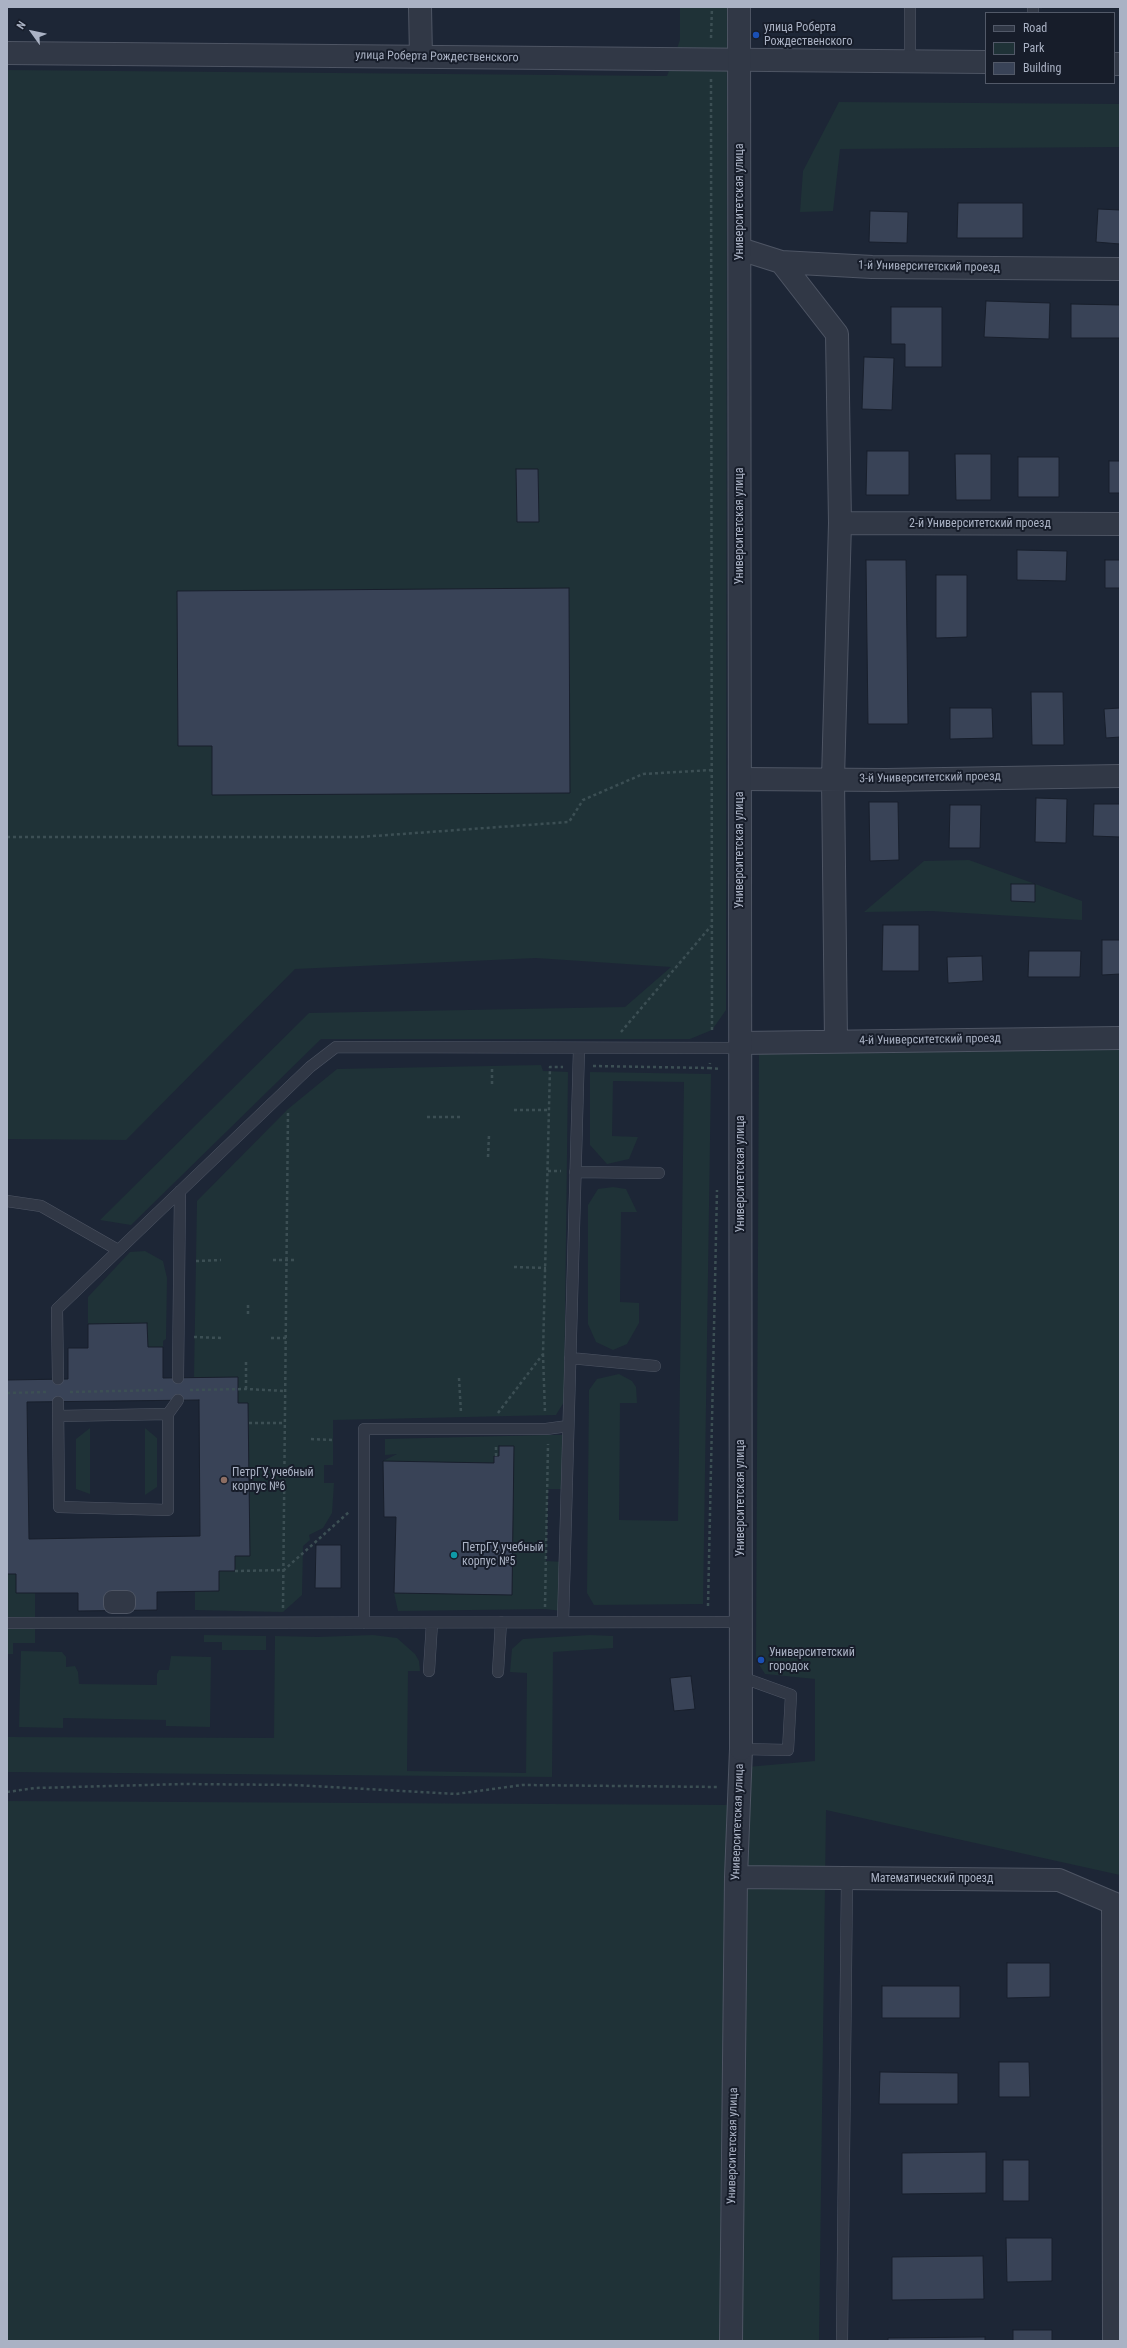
<!DOCTYPE html>
<meta charset="utf-8">
<style>
body{margin:0}
#map{position:relative;width:1127px;height:2348px;overflow:hidden;background:#1d2636;font-family:"Roboto Condensed",sans-serif}
canvas{display:block}
.frame{position:absolute;inset:0;border:8px solid #aab2c4;pointer-events:none}
.legend{position:absolute;left:985px;top:12px;width:130px;height:72px;box-sizing:border-box;background:#171d2a;border:1px solid #525968;margin:0;padding:5px 7px;list-style:none;font-size:12px;color:#aab2c4}
.legend li{display:flex;align-items:center;gap:8px;height:20px}
.legend b{width:20px;border:1px solid #525968}
.north{position:absolute;left:12px;top:12px;width:40px;height:40px;-webkit-text-stroke:3px #171d2a;paint-order:stroke;rotate:303deg;font-size:11px;font-weight:700;line-height:16px;text-align:center;color:#aab2c4}
.north::after{content:'';display:block;margin:auto;width:14px;height:18px;background:#aab2c4;clip-path:polygon(50% 0,100% 100%,50% 72%,0 100%)}
</style>
<div id="map">
<canvas width="1127" height="2348"></canvas>
<div class="frame"></div>
<ul class="legend">
<li><b style="height:5px;background:#313846"></b>Road</li>
<li><b style="height:11px;background:#1f3237"></b>Park</li>
<li><b style="height:11px;background:#394357"></b>Building</li>
</ul>
<div class="north">N</div>
</div>
<script>
const g = document.querySelector('canvas').getContext('2d');
g.lineJoin = 'round';
function fill(path, color) { g.fillStyle = color; g.fill(path, 'evenodd'); }
const poly = rows => new Path2D(rows.map(r => 'M' + r).join(''));
function stroke(path, color, width, dash) { g.strokeStyle = color; g.lineWidth = width; g.lineCap = dash ? 'butt' : 'round'; g.setLineDash(dash || []); g.stroke(path); }
function write(font, color, halo, rows, align = 'center') {
  g.font = font + ' "Roboto Condensed",sans-serif'; g.lineWidth = 4; g.setLineDash([]); g.textBaseline = 'middle'; g.strokeStyle = halo; g.fillStyle = color; for (const [text, x, y, turn = 0] of rows) {
    g.save(); g.translate(x, y); g.rotate((+turn || 0) * Math.PI / 180); g.textAlign = isNaN(turn) ? turn : align; if (halo) g.strokeText(text, 0, 0); g.fillText(text, 0, 0); g.restore();
  }
}
const green = poly([
 [680,7,727,7,726,1010,712,1030,690,1039,321,1039,131,1225,100,1220,309,1013,625,1007,671,967,536,958,295,969,126,1140,7,1139,7,70,667,76,680,40],
 [839,102,1120,104,1120,147,840,149,833,211,800,212,803,171],
 [969,860,1082,901,1082,920,931,911,864,912,924,861],
 [1120,1038,1120,1875,826,1810,819,2341,7,2341,7,1801,730,1805,747,1767,815,1761,815,1679,765,1674,756,1660,759,1042],
 [541,1065,543,1071,568,1072,564,1402,556,1415,333,1420,333,1465,324,1465,324,1483,334,1483,332,1513,323,1528,309,1535,310,1540,303,1546,302,1595,283,1612,195,1610,195,1591,235,1556,250,1555,248,1403,238,1403,238,1377,194,1377,197,1201,288,1109,337,1069],
 [590,1072,711,1074,703,1604,594,1605,587,1593,589,1390,597,1379,619,1374,632,1381,636,1387,637,1403,620,1403,619,1520,678,1521,684,1082,613,1081,612,1136,638,1137,629,1159,607,1164,590,1145],
 [613,1187,626,1189,637,1212,621,1212,620,1302,639,1303,639,1323,627,1344,613,1350,596,1342,588,1324,588,1205,598,1189],
 [145,1251,163,1261,167,1278,166,1339,163,1341,163,1347,148,1347,147,1323,88,1324,88,1297,130,1252],
 [90,1428,90,1494,76,1489,76,1439],
 [145,1428,157,1438,157,1487,145,1495],
 [548,1435,567,1435,566,1489,548,1489,546,1561,564,1562,562,1611,545,1609,398,1611,394,1593,512,1595,514,1446,499,1446,499,1456,494,1457,494,1463,383,1461,397,1454,385,1455,385,1439],
 [7,1574,16,1574,16,1593,35,1593,35,1643,13,1643,13,1654,7,1654],
 [204,1635,266,1636,266,1650,222,1650,222,1642,204,1642],
 [373,1635,397,1638,415,1654,419,1661,420,1671,408,1671,407,1771,526,1773,527,1673,510,1672,512,1649,523,1639,590,1635,613,1636,613,1648,553,1652,552,1777,7,1772,7,1737,274,1738,275,1636,318,1637],
 [21,1651,62,1652,66,1657,66,1667,75,1666,78,1672,79,1684,157,1685,157,1674,159,1670,169,1670,171,1656,211,1657,210,1727,166,1726,166,1720,63,1718,63,1728,19,1727]
]);
const building = poly([
 [1042,7,1120,7,1120,8,1042,8,1042,7],
 [958,203,1023,203,1023,238,957,238,958,203],
 [1098,209,1120,210,1120,244,1096,242,1098,209],
 [870,211,908,212,907,243,869,242,870,211],
 [986,301,1050,303,1049,339,984,337,986,301],
 [1071,304,1120,305,1120,338,1071,338,1071,304],
 [891,307,942,307,942,367,905,367,905,344,891,344,891,307],
 [864,357,894,358,892,410,862,409,864,357],
 [867,451,909,451,909,495,866,495,867,451],
 [955,454,991,454,991,500,956,500,955,454],
 [1018,457,1059,457,1059,497,1018,497,1018,457],
 [1109,461,1120,461,1120,493,1109,493,1109,461],
 [516,469,538,469,539,522,517,522,516,469],
 [1017,550,1067,551,1066,581,1017,580,1017,550],
 [866,560,906,560,908,724,868,724,866,560],
 [1105,560,1120,560,1120,588,1105,588,1105,560],
 [936,575,967,575,967,637,936,638,936,575],
 [569,588,570,793,212,795,212,746,178,746,177,591,569,588],
 [1031,692,1063,692,1064,745,1032,745,1031,692],
 [950,708,992,708,993,738,950,739,950,708],
 [1120,708,1120,737,1106,738,1104,709,1120,708],
 [1036,798,1067,799,1066,843,1035,842,1036,798],
 [869,802,898,802,899,860,870,861,869,802],
 [1094,804,1120,804,1120,837,1093,836,1094,804],
 [950,805,981,805,980,848,949,848,950,805],
 [1011,884,1035,884,1035,902,1011,901,1011,884],
 [883,925,919,925,919,971,882,971,883,925],
 [1102,940,1120,940,1120,974,1102,975,1102,940],
 [1029,951,1081,951,1080,977,1028,977,1029,951],
 [982,956,983,981,948,983,947,957,982,956],
 [147,1323,148,1347,163,1347,163,1378,238,1377,238,1403,248,1403,250,1556,235,1556,235,1571,219,1571,219,1591,157,1592,157,1610,78,1611,78,1593,16,1593,16,1574,7,1574,7,1380,68,1379,68,1348,88,1348,88,1324,147,1323],
 [199,1400,200,1536,29,1539,27,1402,199,1400],
 [499,1446,514,1446,512,1595,394,1593,396,1517,384,1517,383,1461,494,1463,494,1456,499,1456,499,1446],
 [316,1545,341,1545,341,1588,315,1588,316,1545],
 [691,1676,695,1709,674,1711,670,1678,691,1676],
 [1007,1963,1050,1963,1050,1997,1007,1998,1007,1963],
 [882,1986,960,1986,960,2018,882,2018,882,1986],
 [999,2062,1029,2062,1030,2097,999,2097,999,2062],
 [880,2072,958,2073,958,2104,879,2104,880,2072],
 [986,2152,986,2193,902,2194,902,2153,986,2152],
 [1003,2160,1029,2160,1029,2201,1003,2201,1003,2160],
 [1006,2238,1052,2238,1052,2281,1007,2282,1006,2238],
 [983,2256,984,2299,892,2300,892,2257,983,2256],
 [1013,2330,1052,2330,1052,2341,1013,2341,1013,2330],
 [985,2337,985,2341,888,2341,888,2338,985,2337]
]);
const path = poly([
 [711,38,712,7],
 [711,79,712,1032],
 [7,837,360,837,569,822,583,800,643,774,712,770],
 [621,1032,711,926],
 [593,1066,709,1068,710,1063],
 [709,1068,720,1069],
 [492,1084,492,1066],
 [514,1110,549,1110],
 [427,1117,463,1117],
 [488,1157,489,1135],
 [548,1171,561,1171],
 [273,1260,297,1260],
 [196,1261,221,1260],
 [514,1267,546,1268],
 [248,1314,248,1304],
 [194,1337,222,1338],
 [271,1338,286,1338],
 [543,1354,545,1413],
 [459,1378,461,1413],
 [246,1389,246,1362],
 [190,1390,246,1389,285,1391],
 [70,1392,165,1390],
 [7,1393,47,1392],
 [498,1413,543,1354,550,1067,563,1067],
 [249,1423,285,1423],
 [311,1439,333,1440],
 [496,1456,496,1445],
 [235,1571,284,1570,349,1512],
 [708,1606,717,1190],
 [545,1607,548,1444],
 [283,1608,288,1111],
 [7,1792,35,1788,184,1784,294,1785,456,1794,522,1785,719,1787]
]);
const service = poly([
 [1033,13,1033,7],
 [910,60,910,7],
 [575,1172,659,1173],
 [7,1201,41,1206,118,1250],
 [570,1358,655,1366],
 [178,1378,180,1191],
 [58,1379,57,1309,310,1067,336,1047,740,1048],
 [58,1402,59,1507,168,1510,168,1414,178,1400],
 [58,1416,168,1414],
 [563,1622,579,1049],
 [7,1623,741,1622],
 [364,1623,364,1429,546,1429,568,1426],
 [429,1671,432,1623],
 [498,1672,501,1622],
 [741,1677,791,1695,788,1750,741,1749],
 [842,2341,847,1878]
]);
const pedestrian = poly([
 [112,1599,127,1599,127,1605,112,1605,112,1599]
]);
const minor = poly([
 [420,7,421,57],
 [7,53,986,62],
 [1114,64,1120,64],
 [740,249,781,262,872,267,1120,269],
 [781,262,837,334,840,523,833,779,836,1041],
 [840,523,1120,524],
 [740,779,886,780,1120,776],
 [741,1043,1120,1038],
 [736,1877,1059,1880,1113,1903,1120,1910],
 [1113,1903,1114,2341],
 [731,2341,736,1877,741,1749]
]);
const tertiary = poly([
 [739,7,741,1749]
]);
const markers = [
 [756,35,4,"#1a4fb4"],
 [224,1480,4,"#8d6e63"],
 [454,1555,4,"#0f9aa8"],
 [761,1660,4,"#1a4fb4"]
];
const poiNames = [
 ["улица Роберта",764,28],
 ["Рождественского",764,42],
 ["ПетрГУ, учебный",232,1473],
 ["корпус №6",232,1487],
 ["ПетрГУ, учебный",462,1548],
 ["корпус №5",462,1562],
 ["Университетский",769,1653],
 ["городок",769,1667]
];
const streetNames = [
 ["улица Роберта Рождественского",437,57,1],
 ["Университетская улица",740,202,-90],
 ["1-й Университетский проезд",929,267,1],
 ["2-й Университетский проезд",980,524],
 ["Университетская улица",740,526,-90],
 ["3-й Университетский проезд",930,778,-1],
 ["Университетская улица",740,850,-90],
 ["4-й Университетский проезд",930,1040,-1],
 ["Университетская улица",741,1174,-90],
 ["Университетская улица",741,1498,-90],
 ["Университетская улица",738,1822,-88],
 ["Математический проезд",932,1879],
 ["Университетская улица",733,2146,-89]
];
fill(green, '#1f3237');
fill(building, '#394357');
stroke(building, '#181f2c', 1);
stroke(service, '#4e5564', 12);
stroke(pedestrian, '#4e5564', 18);
stroke(minor, '#4e5564', 24);
stroke(tertiary, '#4e5564', 24);
stroke(path, '#3c4f54', 2.5, [3, 3]);
stroke(service, '#313846', 11);
stroke(pedestrian, '#313846', 16);
stroke(minor, '#313846', 22);
stroke(tertiary, '#313846', 22);
for (const [x, y, r, color] of markers) { const dot = new Path2D(); dot.arc(x, y, r, 0, 2 * Math.PI); g.fillStyle = color; g.fill(dot); stroke(dot, '#171d2a', 1.5); }
write('12px', '#aab2c4', '#171d2a', poiNames, 'left');
write('12px', '#aab2c4', '#171d2a', streetNames);
</script>
